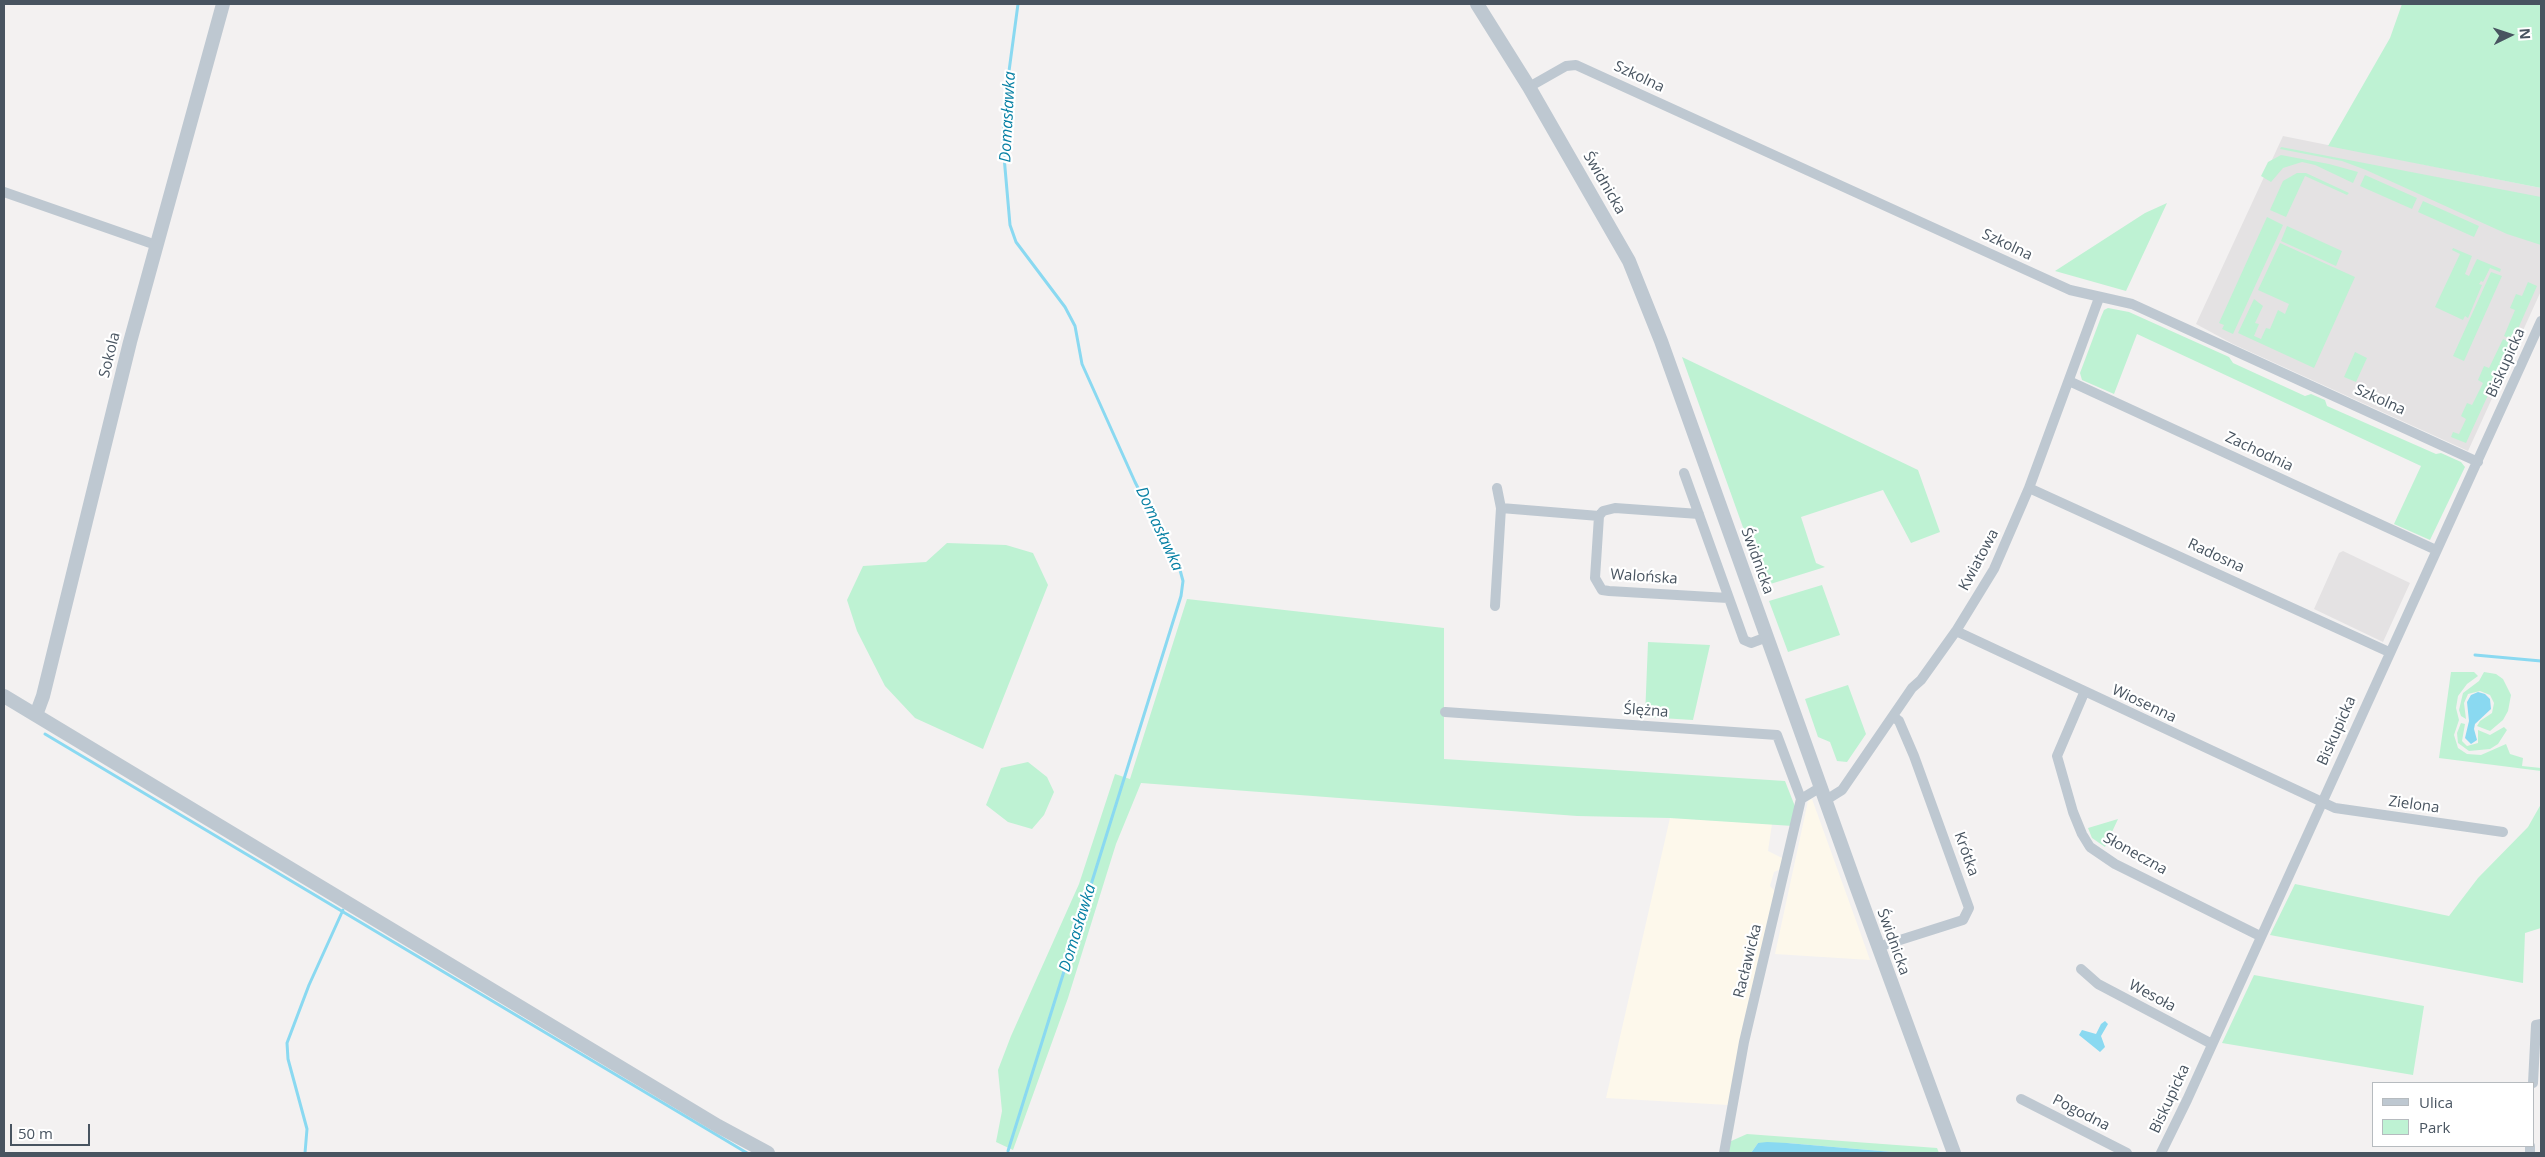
<!DOCTYPE html>
<meta charset="utf-8">
<style>
body{margin:0}
#map{position:relative;width:2545px;height:1157px;overflow:hidden;background:#f3f1f1;font-family:"Open Sans",sans-serif}
canvas{display:block}
.frame{position:absolute;inset:0;border:5px solid #485460;pointer-events:none}
.legend{position:absolute;left:2372px;top:1082px;width:162px;height:65px;box-sizing:border-box;background:#fff;border:1px solid #b6bbbf;margin:0;padding:6px 9px;list-style:none;font-size:15px;color:#485460}
.legend li{display:flex;align-items:center;gap:10px;height:25px}
.legend b{width:25px;border:1px solid #b6bbbf}
.north{position:absolute;left:2485px;top:10px;width:50px;height:50px;-webkit-text-stroke:4px #fff;paint-order:stroke;rotate:86deg;font-size:14px;font-weight:700;line-height:20px;text-align:center;color:#485460}
.north::after{content:'';display:block;margin:auto;width:18px;height:22px;background:#485460;clip-path:polygon(50% 0,100% 100%,50% 72%,0 100%)}
.scale{position:absolute;left:10px;top:1124px;width:80px;height:22px;box-sizing:border-box;border:2px solid #485460;border-top:0;padding-left:6px;font-size:15px;line-height:18px;white-space:nowrap;color:#485460;-webkit-text-stroke:4px #fff;paint-order:stroke}
</style>
<div id="map">
<canvas width="2545" height="1157"></canvas>
<div class="frame"></div>
<ul class="legend">
<li><b style="height:6px;background:#bec8d1"></b>Ulica</li>
<li><b style="height:14px;background:#bef2d3"></b>Park</li>
</ul>
<div class="north">N</div>
<div class="scale">50 m</div>
</div>
<script>
const g = document.querySelector('canvas').getContext('2d');
g.lineJoin = 'round';
function fill(path, color) { g.fillStyle = color; g.fill(path, 'evenodd'); }
const poly = rows => new Path2D(rows.map(r => 'M' + r).join(''));
function stroke(path, color, width, dash) { g.strokeStyle = color; g.lineWidth = width; g.lineCap = dash ? 'butt' : 'round'; g.setLineDash(dash || []); g.stroke(path); }
function write(font, color, halo, rows, align = 'center') {
  g.font = font + ' "Open Sans",sans-serif'; g.lineWidth = 4.5; g.setLineDash([]); g.textBaseline = 'middle'; g.strokeStyle = halo; g.fillStyle = color; for (const [text, x, y, turn = 0] of rows) {
    g.save(); g.translate(x, y); g.rotate((+turn || 0) * Math.PI / 180); g.textAlign = isNaN(turn) ? turn : align; if (halo) g.strokeText(text, 0, 0); g.fillText(text, 0, 0); g.restore();
  }
}
const commercial = poly([
 [1812,799,1859,929,1870,960,1775,954,1808,801],
 [1670,818,1772,824,1768,851,1784,859,1781,869,1774,872,1770,886,1776,892,1728,1105,1606,1098]
]);
const education = poly([
 [2283,136,2541,188,2541,291,2468,451,2233,344,2196,324],
 [2343,551,2410,583,2383,642,2314,609,2339,553]
]);
const green = poly([
 [2402,4,2541,4,2541,188,2328,146,2390,38],
 [2281,147,2541,197,2541,245,2507,234,2366,170,2342,161,2280,149],
 [2281,155,2329,164,2358,172,2353,183,2315,165,2302,162,2283,168,2271,182,2261,176,2268,162],
 [2297,173,2306,173,2349,193,2347,195,2305,176,2286,217,2270,210,2283,181],
 [2365,175,2417,198,2412,209,2360,186],
 [2423,201,2479,226,2474,237,2418,212],
 [2167,203,2126,291,2055,271,2145,213],
 [2267,217,2283,225,2233,334,2222,329,2224,325,2219,323],
 [2287,226,2342,251,2336,266,2281,241],
 [2280,243,2355,277,2314,368,2238,333,2254,299,2263,306,2255,323,2259,324,2254,336,2261,339,2266,328,2270,329,2278,310,2285,314,2289,304,2258,290],
 [2453,248,2472,256,2465,274,2469,276,2477,259,2501,269,2500,272,2490,268,2483,282,2481,281,2479,284,2482,285,2468,318,2465,316,2463,320,2435,307,2460,254,2452,250],
 [2491,272,2502,276,2464,361,2453,356],
 [2528,282,2537,286,2513,340,2504,336,2515,310,2510,308,2516,294,2522,296],
 [2108,308,2129,312,2229,357,2233,363,2305,396,2311,394,2325,400,2327,406,2436,454,2441,453,2461,462,2465,467,2430,540,2394,524,2421,466,2206,366,2137,334,2114,394,2082,380,2080,373,2101,317,2104,310],
 [2503,339,2512,343,2466,443,2451,437,2453,432,2459,434,2466,419,2461,416,2467,403,2472,405,2483,383,2478,380,2484,366,2489,368],
 [2355,352,2367,358,2356,382,2344,377],
 [1682,357,1918,470,1940,532,1911,543,1883,490,1801,517,1816,563,1825,567,1764,586],
 [947,543,1006,545,1033,553,1048,585,983,749,915,718,885,686,857,631,847,600,863,566,926,562],
 [1822,585,1840,635,1788,652,1769,601],
 [1187,599,1444,628,1444,759,1785,781,1796,809,1793,826,1670,818,1577,816,1141,783,1116,844,1068,998,1013,1150,996,1142,1002,1111,998,1070,1011,1036,1079,884,1115,774,1130,779],
 [1648,642,1710,645,1693,720,1645,717],
 [2451,672,2474,672,2478,676,2467,684,2458,696,2456,708,2459,720,2454,735,2458,748,2467,754,2481,755,2506,744,2510,754,2523,758,2522,766,2541,768,2541,771,2439,758],
 [2484,672,2496,674,2503,679,2511,695,2508,711,2503,720,2490,731,2477,726,2480,721,2492,713,2494,703,2490,695,2480,691,2468,694,2464,703,2466,719,2461,716,2459,710,2463,693,2479,681],
 [1848,685,1866,734,1847,762,1837,761,1830,742,1818,737,1805,699],
 [2461,723,2465,724,2462,741,2467,746,2478,743,2478,730,2490,735,2504,727,2507,730,2498,744,2490,749,2469,751,2458,743,2457,733],
 [1028,762,1047,777,1054,792,1044,815,1032,829,1008,822,986,805,1001,768],
 [2541,804,2541,928,2525,933,2523,983,2270,935,2295,884,2449,916,2478,878,2528,827],
 [2118,819,2105,847,2092,838,2088,828],
 [2254,975,2424,1006,2413,1075,2222,1043],
 [1747,1134,1937,1148,1939,1153,1904,1153,1787,1143,1758,1143,1751,1153,1728,1153,1729,1142]
]);
const water = poly([
 [2478,692,2485,694,2490,699,2491,709,2475,724,2474,729,2477,740,2471,744,2465,738,2469,721,2467,702,2471,695],
 [2105,1021,2108,1024,2101,1036,2105,1047,2100,1052,2079,1035,2082,1030,2096,1034,2101,1024],
 [1767,1142,1787,1143,1904,1153,1751,1153,1758,1143]
]);
const stream = poly([
 [2475,655,2541,661],
 [45,734,747,1153],
 [1008,1151,1181,596,1183,581,1180,570,1135,482,1082,364,1075,326,1065,307,1016,242,1010,225,1003,145,1005,101,1018,4],
 [305,1153,307,1129,288,1059,287,1043,309,985,343,910]
]);
const minor = poly([
 [1529,87,1566,66,1576,65,2070,290,2132,304,2478,462],
 [4,192,156,245],
 [2069,381,2436,550],
 [1684,473,1744,640,1751,643,1767,637],
 [2029,488,2389,652],
 [1501,508,1599,516],
 [1699,514,1615,508,1603,511,1599,516,1595,578,1602,590,1609,591,1728,598],
 [1495,606,1501,508,1497,488],
 [1956,631,2335,808,2503,832],
 [2084,693,2057,756,2073,812,2082,834,2090,847,2115,864,2260,936],
 [1445,712,1777,735,1801,799],
 [1826,800,1842,790,1912,688,1921,680,1956,631,1994,569,2029,488,2099,298],
 [1878,947,1963,920,1969,908,1914,756,1899,721,1894,717],
 [2081,969,2098,984,2212,1044],
 [2533,1083,2536,1025,2541,1024],
 [2021,1099,2127,1153],
 [1724,1153,1744,1042,1801,799,1821,787],
 [2161,1153,2187,1100,2541,321],
 [2530,1153,2530,1146]
]);
const tertiary = poly([
 [1477,4,1529,87,1629,261,1661,341,1855,883,1954,1153],
 [4,696,718,1126,768,1153],
 [36,715,43,696,130,342,223,4]
]);
const streetNames = [
 ["Szkolna",1639,77,25],
 ["Świdnicka",1604,183,60],
 ["Szkolna",2007,245,25],
 ["Sokola",110,355,-76],
 ["Biskupicka",2506,363,-66],
 ["Szkolna",2380,400,24],
 ["Zachodnia",2259,452,25],
 ["Radosna",2216,556,25],
 ["Kwiatowa",1979,560,-62],
 ["Świdnicka",1757,561,70],
 ["Walońska",1644,577,4],
 ["Wiosenna",2144,704,25],
 ["Ślężna",1646,711,4],
 ["Biskupicka",2337,731,-66],
 ["Zielona",2414,805,8],
 ["Krótka",1966,854,70],
 ["Słoneczna",2135,854,29],
 ["Świdnicka",1893,942,70],
 ["Racławicka",1748,961,-76],
 ["Wesoła",2152,996,28],
 ["Biskupicka",2170,1099,-65],
 ["Pogodna",2081,1113,27]
];
const waterNames = [
 ["Domasławka",1008,117,-87],
 ["Domasławka",1159,529,65],
 ["Domasławka",1078,928,-73]
];
fill(commercial, '#fdf8eb');
fill(education, '#e4e2e3');
fill(green, '#bef2d3');
fill(water, '#8ad9f1');
stroke(stream, '#8ad9f1', 3);
stroke(minor, '#bec8d1', 10);
stroke(tertiary, '#bec8d1', 14);
write('15px', '#485460', '#fff', streetNames);
write('italic 16px', '#0780a4', '#fff', waterNames);
</script>
